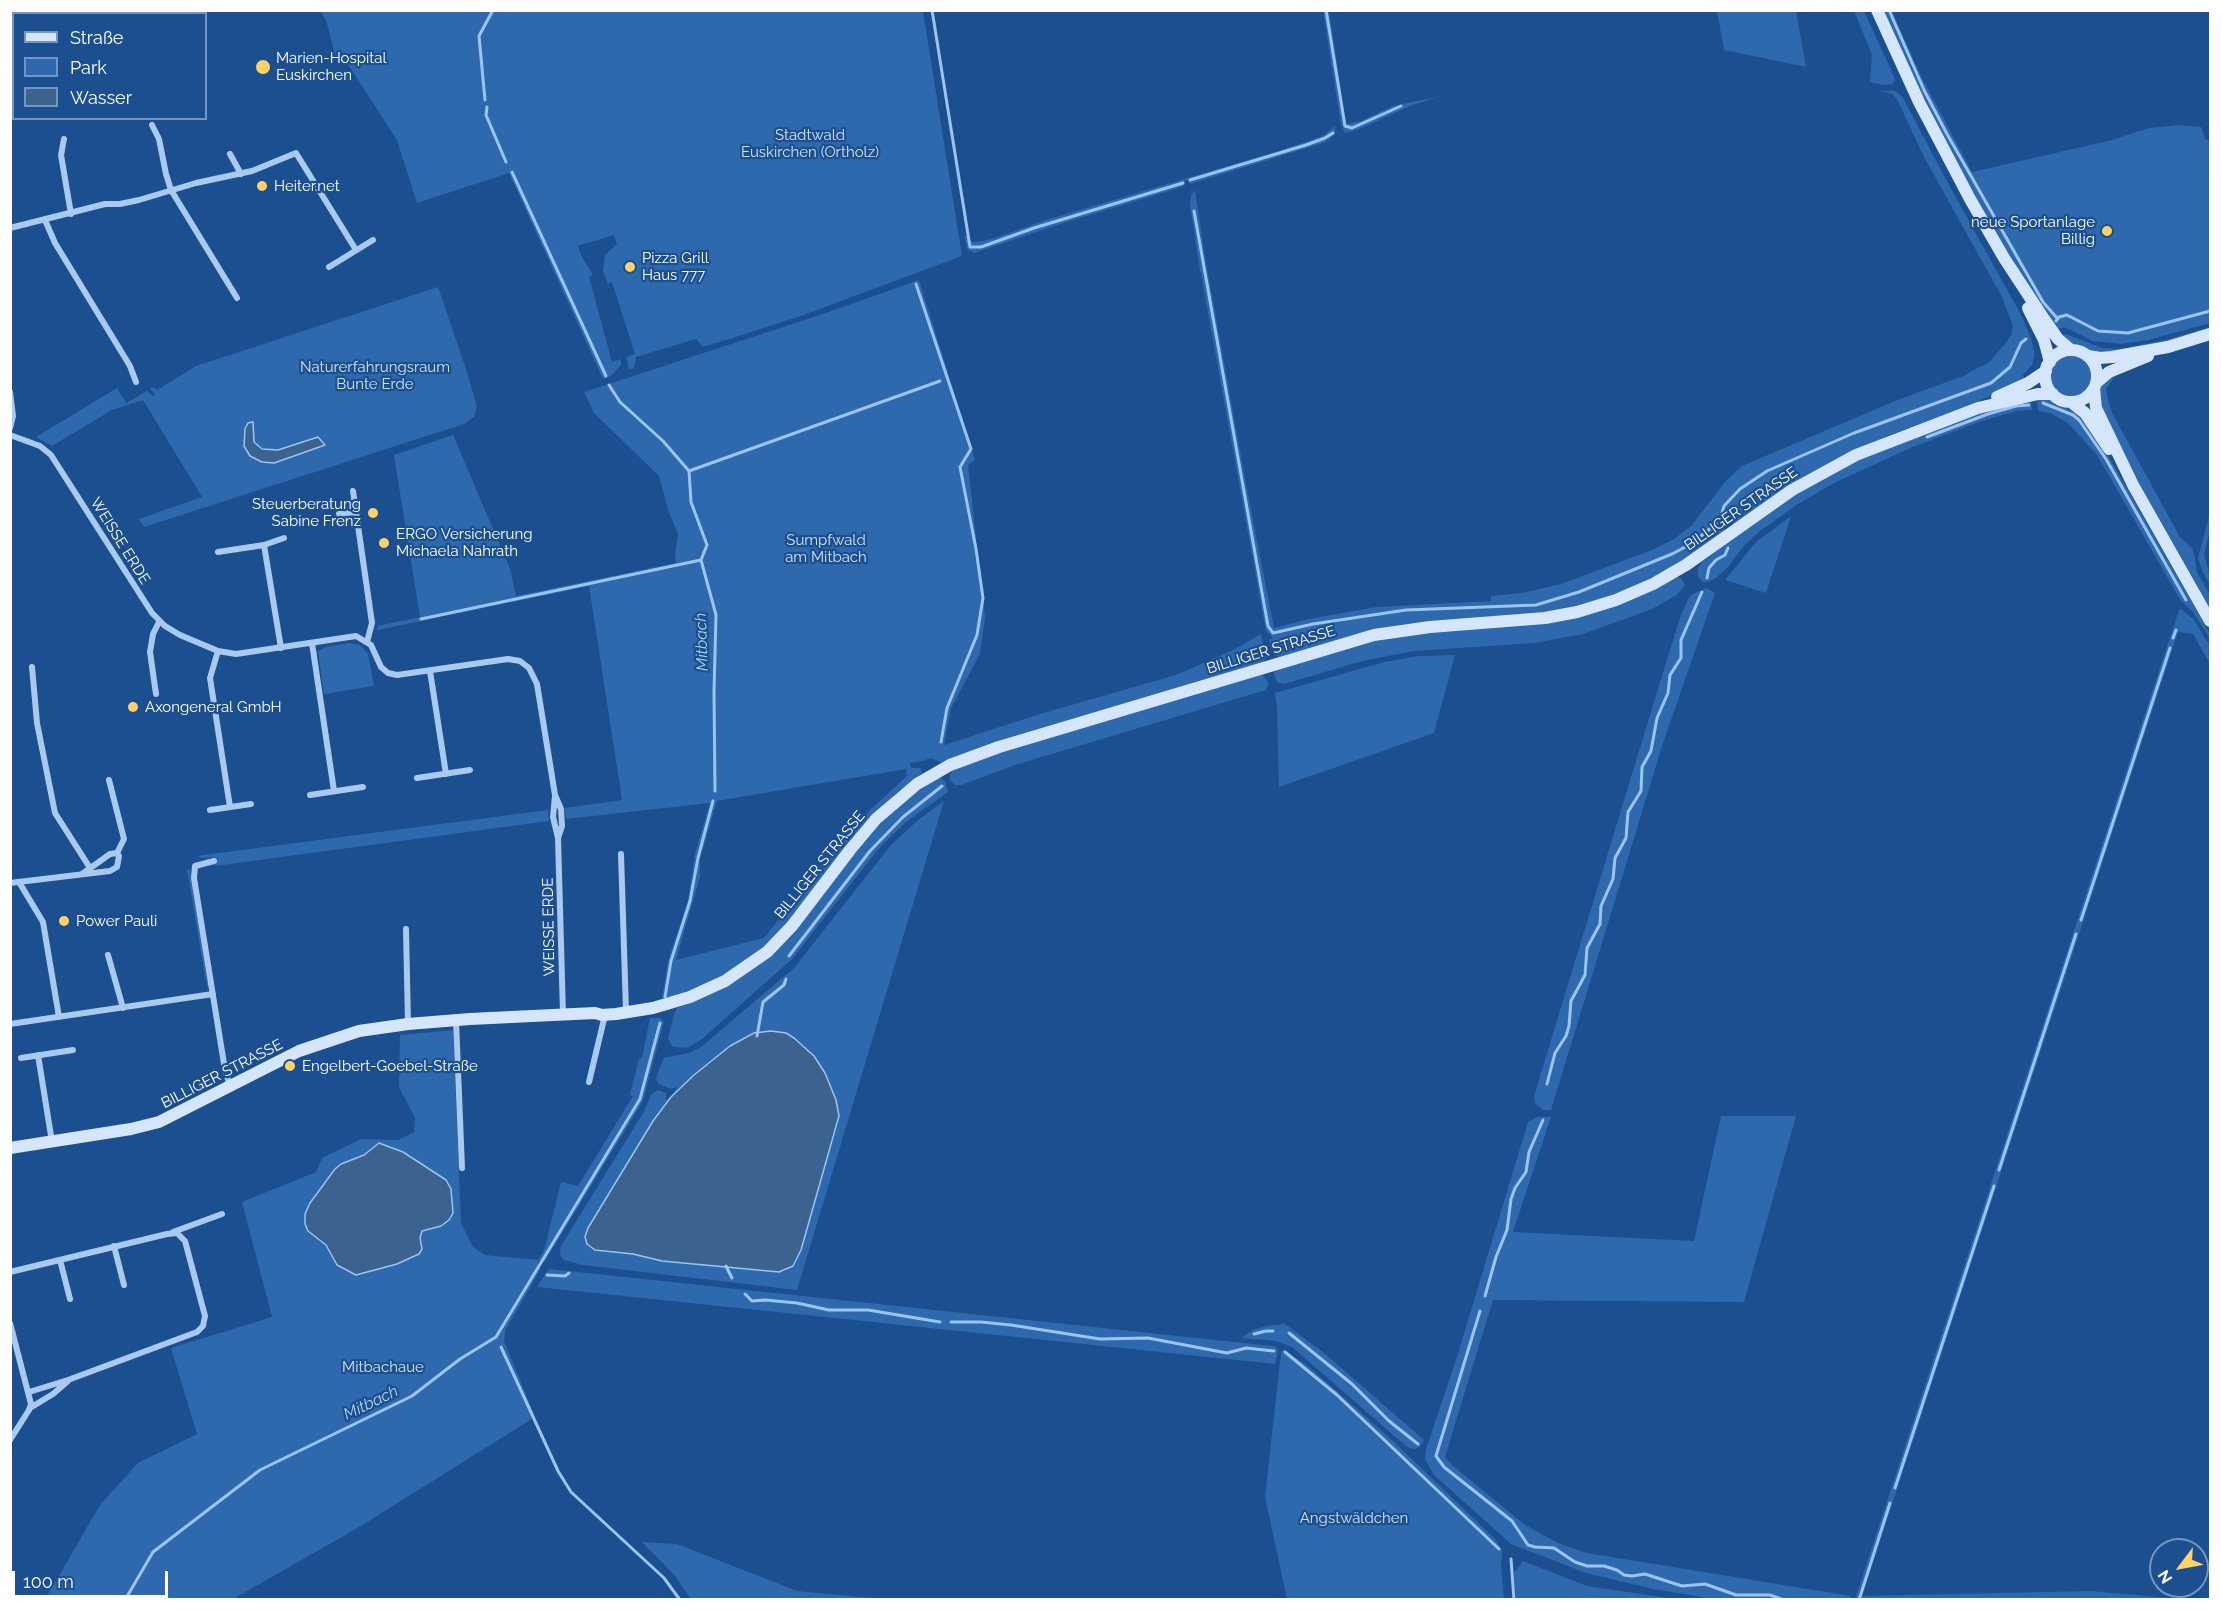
<!DOCTYPE html>
<meta charset="utf-8">
<style>
body{margin:0}
#map{position:relative;width:2221px;height:1610px;overflow:hidden;background:#1b4f8f;font-family:Raleway,sans-serif}
canvas{display:block}
.frame{position:absolute;inset:0;border:12px solid #fff;pointer-events:none}
.legend{position:absolute;left:12px;top:12px;width:195px;height:108px;box-sizing:border-box;background:#1b4f8f;border:2px solid #7695bc;margin:0;padding:8px 10px;list-style:none;font-size:18px;color:#fff}
.legend li{display:flex;align-items:center;gap:12px;height:30px}
.legend b{width:30px;border:2px solid #7695bc}
.north{position:absolute;left:2149px;top:1538px;width:60px;height:60px;box-sizing:border-box;background:#1b4f8f;border:2px solid #7695bc;border-radius:50%;rotate:238deg;font-size:16px;font-weight:700;line-height:24px;text-align:center;color:#fff}
.north::after{content:'';display:block;margin:auto;width:21px;height:27px;background:#ffd166;clip-path:polygon(50% 0,100% 100%,50% 72%,0 100%)}
.scale{position:absolute;left:12px;top:1571px;width:156px;height:27px;box-sizing:border-box;border:3px solid #fff;border-top:0;padding-left:8px;font-size:18px;line-height:21px;white-space:nowrap;color:#fff;-webkit-text-stroke:4px #1b4f8f;paint-order:stroke}
</style>
<div id="map">
<canvas width="2221" height="1610"></canvas>
<div class="frame"></div>
<ul class="legend">
<li><b style="height:8px;background:#d6e6fa"></b>Straße</li>
<li><b style="height:16px;background:#2e69ad"></b>Park</li>
<li><b style="height:16px;background:#3c6290"></b>Wasser</li>
</ul>
<div class="north">N</div>
<div class="scale">100 m</div>
</div>
<script>
const g = document.querySelector('canvas').getContext('2d');
g.lineJoin = 'round';
function fill(path, color) { g.fillStyle = color; g.fill(path, 'evenodd'); }
const poly = rows => new Path2D(rows.map(r => 'M' + r).join(''));
function stroke(path, color, width, dash) { g.strokeStyle = color; g.lineWidth = width; g.lineCap = dash ? 'butt' : 'round'; g.setLineDash(dash || []); g.stroke(path); }
function write(font, color, halo, rows, align = 'center') {
  g.font = font + ' Raleway,sans-serif'; g.lineWidth = 4.5; g.setLineDash([]); g.textBaseline = 'middle'; g.strokeStyle = halo; g.fillStyle = color; for (const [text, x, y, turn = 0] of rows) {
    g.save(); g.translate(x, y); g.rotate((+turn || 0) * Math.PI / 180); g.textAlign = isNaN(turn) ? turn : align; if (halo) g.strokeText(text, 0, 0); g.fillText(text, 0, 0); g.restore();
  }
}
const green = poly([
 [320,11,923,11,962,256,798,317,729,339,703,347,696,339,636,357,634,368,629,370,626,357,635,354,612,282,608,284,603,271,605,255,617,244,614,235,578,246,582,257,593,275,589,277,612,362,621,359,621,365,611,376,603,379,509,173,417,203,397,140,342,55,336,58,326,20],
 [1323,11,1329,11,1346,124,1361,121,1393,106,1441,96,1410,106,1357,130,1345,133,1341,124],
 [1717,11,1796,11,1806,67,1724,50],
 [1854,11,1864,11,1895,79,1893,84,1884,85,1870,82,1872,55],
 [1883,11,1892,11,1920,74,1972,172,2108,141,2150,128,2178,125,2201,127,2205,139,2208,140,2210,146,2210,323,2148,340,2121,344,2093,341,2064,327,2056,330,2004,247,1958,165,1916,82],
 [1879,91,1895,91,1902,96,1949,185,2020,313,2031,338,2035,355,2032,365,2023,375,2024,381,1970,405,1892,434,1851,452,1799,479,1734,524,1729,523,1721,517,1719,520,1726,530,1680,563,1631,588,1604,598,1553,612,1398,625,1365,632,1279,657,1274,654,1269,640,1273,638,1266,631,1198,258,1190,205,1191,195,1195,190,1205,257,1246,484,1274,628,1309,619,1377,607,1491,601,1491,596,1522,593,1561,584,1652,550,1674,539,1691,526,1725,482,1742,466,1895,401,1963,376,1989,362,2004,345,2011,335,2013,326,2002,297,1924,157,1897,99,1892,94],
 [1335,126,1335,134,1326,142,1190,184,1187,180,1184,181,1185,185,1182,187,1060,224,974,253,967,249,964,234,970,241,976,242,992,239,1046,220,1282,150,1323,136],
 [919,280,975,460,968,465,985,617,980,654,951,708,944,745,1040,714,1176,675,1233,650,1261,634,1266,658,1263,662,1009,738,944,763,930,758,923,761,910,763,911,768,920,768,922,773,895,794,866,822,787,923,764,947,738,967,702,987,675,996,662,998,668,961,688,900,695,854,710,803,566,819,565,808,622,800,589,586,378,630,377,626,420,617,394,455,453,435,510,569,516,596,676,563,675,556,678,534,668,510,659,476,594,413,584,392,820,315],
 [906,769,907,776,870,810,825,861,764,938,676,960,700,877,700,859,717,801],
 [438,287,466,369,477,407,474,417,464,424,144,527,139,519,202,497,143,400,112,410,52,446,36,437,117,388,126,403,147,391,153,396,155,394,150,389,154,387,157,390,196,366],
 [2210,327,2210,329,2153,346,2095,354,2068,343,2060,335,2066,334,2102,348,2119,349,2165,340],
 '2051 376a20 20 0 1 1 40 0a20 20 0 1 1-40 0Z',
 [2116,374,2106,389,2107,396,2112,413,2180,537,2193,549,2197,572,2210,595,2210,608,2121,451,2099,405,2099,390,2102,385],
 [2037,398,2048,399,2079,414,2101,443,2210,634,2210,639,2193,612,2181,601,2097,455,2068,423,2050,413,2038,411],
 [2030,399,2032,410,2016,411,1976,423,1910,448,1836,482,1798,504,1760,531,1743,547,1728,567,1716,578,1707,582,1703,582,1698,577,1698,568,1702,562,1732,539,1798,492,1853,462,1979,413],
 [2210,513,2210,529,2204,555,2210,575,2210,585,2203,572,2198,558],
 [1791,516,1766,593,1725,580,1756,542],
 [1676,577,1681,578,1685,585,1677,595,1652,609,1583,634,1534,643,1414,651,1362,661,1284,684,1278,683,1275,678,1274,673,1278,668,1383,638,1436,631,1541,624],
 [1706,588,1715,593,1663,743,1551,1110,1543,1110,1535,1103,1534,1096,1660,682,1681,615,1689,598,1693,594],
 [2181,609,2194,620,2210,646,2210,664,2193,634,2178,632,1862,1596,2091,1591,2181,1599,1855,1599,2179,610],
 [350,643,360,645,368,654,374,686,324,694,318,652,325,647],
 [1455,655,1434,733,1279,787,1277,706,1275,693,1384,662,1419,656],
 [1262,674,1269,683,1266,690,1018,764,961,785,955,785,950,780,950,774,953,770,990,755],
 [939,777,945,781,948,792,906,822,880,847,792,959,702,1039,689,1047,683,1048,672,1046,668,1039,674,1015,677,1008,735,982,774,952,880,823,908,798],
 [944,801,797,1290,583,1265,563,1260,560,1254,561,1246,643,1113,651,1095,658,1090,666,1093,666,1100,668,1101,653,1121,588,1228,585,1240,662,1261,779,1272,785,1271,796,1262,838,1123,839,1116,833,1092,825,1073,814,1056,798,1041,786,1033,730,1046,694,1075,671,1097,677,1087,671,1089,659,1084,656,1079,658,1072,664,1058,689,1053,701,1047,794,968,891,845,918,820],
 [548,810,549,821,215,866,214,857,202,858,196,856],
 [187,869,190,870,208,985,207,988],
 [650,1018,661,1018,664,1021,643,1101,545,1261,538,1261,540,1270,505,1331,504,1341,535,1417,356,1529,233,1599,42,1600,46,1598,100,1505,138,1463,197,1434,171,1348,272,1317,242,1202,316,1172,322,1158,361,1139,398,1140,414,1132,415,1118,399,1087,400,1035,453,1030,461,1223,473,1247,485,1255,538,1260,544,1250,561,1182,578,1186,633,1096,630,1095,639,1059,642,1058],
 [1721,1116,1796,1116,1744,1302,1493,1300,1445,1457,1452,1465,1525,1525,1558,1543,1587,1553,1851,1596,1850,1599,1714,1599,1653,1589,1586,1573,1511,1544,1434,1475,1425,1459,1426,1449,1456,1360,1528,1122,1537,1117,1551,1117,1513,1232,1694,1241],
 [550,1269,1272,1346,1276,1347,1278,1351,1275,1364,537,1287,546,1273],
 [1285,1324,1324,1353,1424,1440,1420,1447,1414,1449,1407,1447,1292,1347,1276,1341,1241,1338,1253,1330,1266,1326],
 [1283,1349,1308,1366,1392,1440,1496,1540,1502,1551,1501,1565,1504,1599,1287,1599,1265,1497,1281,1353],
 [642,1542,677,1544,797,1591,882,1599,691,1599,675,1576],
 [1523,1561,1587,1586,1675,1599,1516,1599,1514,1573]
]);
const water = poly([
 [253,422,254,442,262,449,278,450,318,437,325,445,274,463,262,462,250,456,244,446,245,429,248,423,253,422],
 [771,1031,786,1033,794,1038,814,1056,825,1073,836,1100,839,1116,801,1250,793,1266,779,1272,662,1261,633,1254,595,1250,587,1244,585,1237,588,1228,653,1121,671,1097,694,1075,730,1046,754,1033,771,1031],
 [379,1143,403,1152,446,1180,451,1189,453,1213,449,1220,441,1226,422,1231,420,1238,422,1249,419,1254,397,1264,356,1275,337,1265,326,1245,308,1231,305,1224,305,1214,310,1203,335,1169,341,1164,364,1155,379,1143]
]);
const stream = poly([
 [932,10,970,247,981,247,1034,228,1183,183],
 [1326,10,1345,126,1352,128,1401,106],
 [1889,10,1924,90,1947,134,2043,302,2057,318],
 [485,100,479,36,493,10],
 [487,107,486,115,506,162],
 [512,172,606,376],
 [1190,180,1306,145,1325,138,1333,133],
 [1194,211,1268,626,1273,633,1313,624,1406,610,1536,605,1579,592,1672,554,1691,544,1717,523],
 [916,284,971,449,960,467,976,549,983,598,977,635,947,708,941,742],
 [2056,321,2059,317,2067,315,2098,331,2128,333,2210,311],
 [609,385,620,402,663,441,689,471,691,502,707,545,701,560,716,615,714,692,715,791],
 [2043,403,2073,415,2079,420,2106,459,2186,600],
 [1927,437,1988,414,2016,406,2029,405],
 [689,471,940,381],
 [1722,513,1724,506,1740,489,1767,471,1854,433,1991,383,2010,367,2021,343,2026,339],
 [1707,578,1709,568,1716,560,1725,555,1728,548],
 [421,619,701,560],
 [2173,638,2176,630],
 [2081,920,2170,648],
 [789,956,870,851,903,817,942,786],
 [665,997,671,961,690,901,698,858,713,801],
 [757,1036,763,1002,784,985,786,979],
 [1547,1084,1555,1053,1566,1036,1569,1026,1571,1001,1585,975,1587,948,1600,924,1601,906,1613,879,1615,858,1626,838,1628,812,1641,791,1642,767,1651,751,1657,718,1668,693,1670,675,1681,658,1681,640,1702,592],
 [1999,1170,2076,934],
 [726,1266,732,1278],
 [547,1275,565,1276,569,1273],
 [745,1294,752,1301,765,1300,797,1303,829,1310,868,1310,940,1322],
 [1485,1296,1496,1257,1507,1230,1511,1199,1515,1188,1526,1172,1529,1152,1543,1120],
 [1480,1311,1436,1456,1444,1467,1512,1521,1528,1545,1535,1547,1554,1548,1575,1562,1587,1566,1604,1566,1617,1570,1624,1575,1632,1576,1645,1574,1682,1586,1705,1584,1736,1595,1770,1595,1784,1600],
 [951,1322,981,1322,1011,1325,1100,1339,1148,1338,1227,1353,1246,1348,1274,1351],
 [1289,1333,1352,1384,1389,1421,1418,1444],
 [1254,1334,1266,1331,1273,1331],
 [501,1347,558,1471,571,1492,664,1578,680,1600],
 [1285,1352,1337,1395,1499,1549],
 [1895,1488,1994,1186],
 [1511,1559,1514,1600],
 [125,1600,153,1552,260,1470,412,1396,460,1359,496,1337,640,1099,660,1023],
 [1859,1600,1890,1503]
]);
const street = poly([
 [152,125,159,139,166,174,171,190,237,298],
 [64,139,61,155,71,214],
 [230,154,241,174],
 [45,220,55,243,130,366,136,382],
 [10,228,105,204,120,204,139,200,196,183,252,171,296,153,356,250],
 [329,267,373,240],
 [10,392,13,416,10,428],
 [10,435,40,446,51,455,152,613,165,626,180,635,218,651,236,654,356,636,371,645,381,667,388,673,397,675,508,659,520,661,529,668,537,684,555,795,561,809,562,826,558,838,563,1014],
 [353,491,372,623,367,642],
 [339,514,355,512],
 [264,545,281,648],
 [218,552,264,545,284,538],
 [312,643,334,791],
 [218,651,210,678,230,807],
 [32,667,37,723,55,813,90,868],
 [430,671,446,774],
 [156,694,150,652,153,634,159,622],
 [417,778,470,770],
 [109,780,124,839,117,853],
 [310,795,363,787],
 [555,796,553,817,558,838],
 [210,810,251,804],
 [621,854,626,1011],
 [214,861,195,866,194,878,225,1070,230,1086],
 [19,882,43,922,59,1017],
 [10,883,110,871,117,867,119,856,117,853,110,854,82,874],
 [406,929,408,1024],
 [108,955,123,1008],
 [456,1020,462,1168],
 [10,1024,213,994],
 [38,1055,52,1142],
 [21,1058,73,1050],
 [589,1082,605,1015],
 [173,1232,222,1214],
 [114,1246,124,1285],
 [60,1260,70,1299],
 [10,1272,167,1234,177,1233,185,1241,205,1316,203,1326,197,1332,68,1380,29,1392],
 [10,1323,31,1404,29,1410,10,1440],
 [30,1408,53,1394,68,1381]
]);
const secondary = poly([
 [1877,10,1919,102,1970,199,2004,258,2044,319,2058,339,2071,350],
 [2028,308,2044,340,2050,362],
 '2045 376a26 26 0 1 1 52 0a26 26 0 1 1-52 0Z',
 [2088,356,2100,358,2112,357,2168,347,2210,334],
 [2096,383,2109,372,2148,356],
 [2094,388,2096,408,2133,485,2210,621],
 [1997,397,2028,383,2046,371],
 [2071,402,2085,413,2109,449],
 [10,1148,131,1129,159,1122,299,1051,359,1031,408,1024,470,1019,595,1013,602,1015,616,1014,653,1008,690,997,725,981,767,952,792,926,850,850,876,819,917,784,950,765,999,747,1374,635,1430,627,1545,618,1577,612,1616,600,1653,584,1686,565,1792,490,1856,455,1978,408,2038,394,2053,394]
]);
const markers = [
 [263,67,8,"#ffd166"],
 [262,186,6,"#ffd166"],
 [2107,231,6,"#ffd166"],
 [630,267,6,"#ffd166"],
 [373,513,6,"#ffd166"],
 [384,543,6,"#ffd166"],
 [133,707,6,"#ffd166"],
 [64,921,6,"#ffd166"],
 [290,1066,6,"#ffd166"]
];
const poiNames = [
 ["Marien-Hospital",276,58],
 ["Euskirchen",276,75],
 ["Heiter.net",274,186],
 ["neue Sportanlage",2095,222,"right"],
 ["Billig",2095,239,"right"],
 ["Pizza Grill",642,258],
 ["Haus 777",642,275],
 ["Steuerberatung",361,504,"right"],
 ["Sabine Frenz",361,521,"right"],
 ["ERGO Versicherung",396,534],
 ["Michaela Nahrath",396,551],
 ["Axongeneral GmbH",145,707],
 ["Power Pauli",76,921],
 ["Engelbert-Goebel-Straße",302,1066]
];
const parkNames = [
 ["Stadtwald",810,135],
 ["Euskirchen (Ortholz)",810,152],
 ["Naturerfahrungsraum",375,367],
 ["Bunte Erde",375,384],
 ["Sumpfwald",826,540],
 ["am Mitbach",826,557],
 ["Mitbachaue",383,1367],
 ["Angstwäldchen",1354,1518]
];
const streetNames = [
 ["BILLIGER STRASSE",1741,509,-35],
 ["WEISSE ERDE",120,541,58],
 ["BILLIGER STRASSE",1271,650,-17],
 ["BILLIGER STRASSE",820,865,-51],
 ["WEISSE ERDE",549,927,-91],
 ["BILLIGER STRASSE",222,1074,-27]
];
const waterNames = [
 ["Mitbach",702,642,-92],
 ["Mitbach",371,1403,-26]
];
fill(green, '#2e69ad');
fill(water, '#3c6290');
stroke(water, '#9cc4f0', 1.5);
stroke(stream, '#9cc4f0', 3);
stroke(street, '#a9c9ee', 6);
stroke(secondary, '#d6e6fa', 12);
for (const [x, y, r, color] of markers) { const dot = new Path2D(); dot.arc(x, y, r, 0, 2 * Math.PI); g.fillStyle = color; g.fill(dot); stroke(dot, '#1b4f8f', 2); }
write('15px', '#fff', '#1b4f8f', poiNames, 'left');
write('15px', '#cfe3fa', '#1b4f8f', parkNames);
write('15px', '#fff', '#1b4f8f', streetNames);
write('italic 16px', '#b5d3f5', '#1b4f8f', waterNames);
</script>
